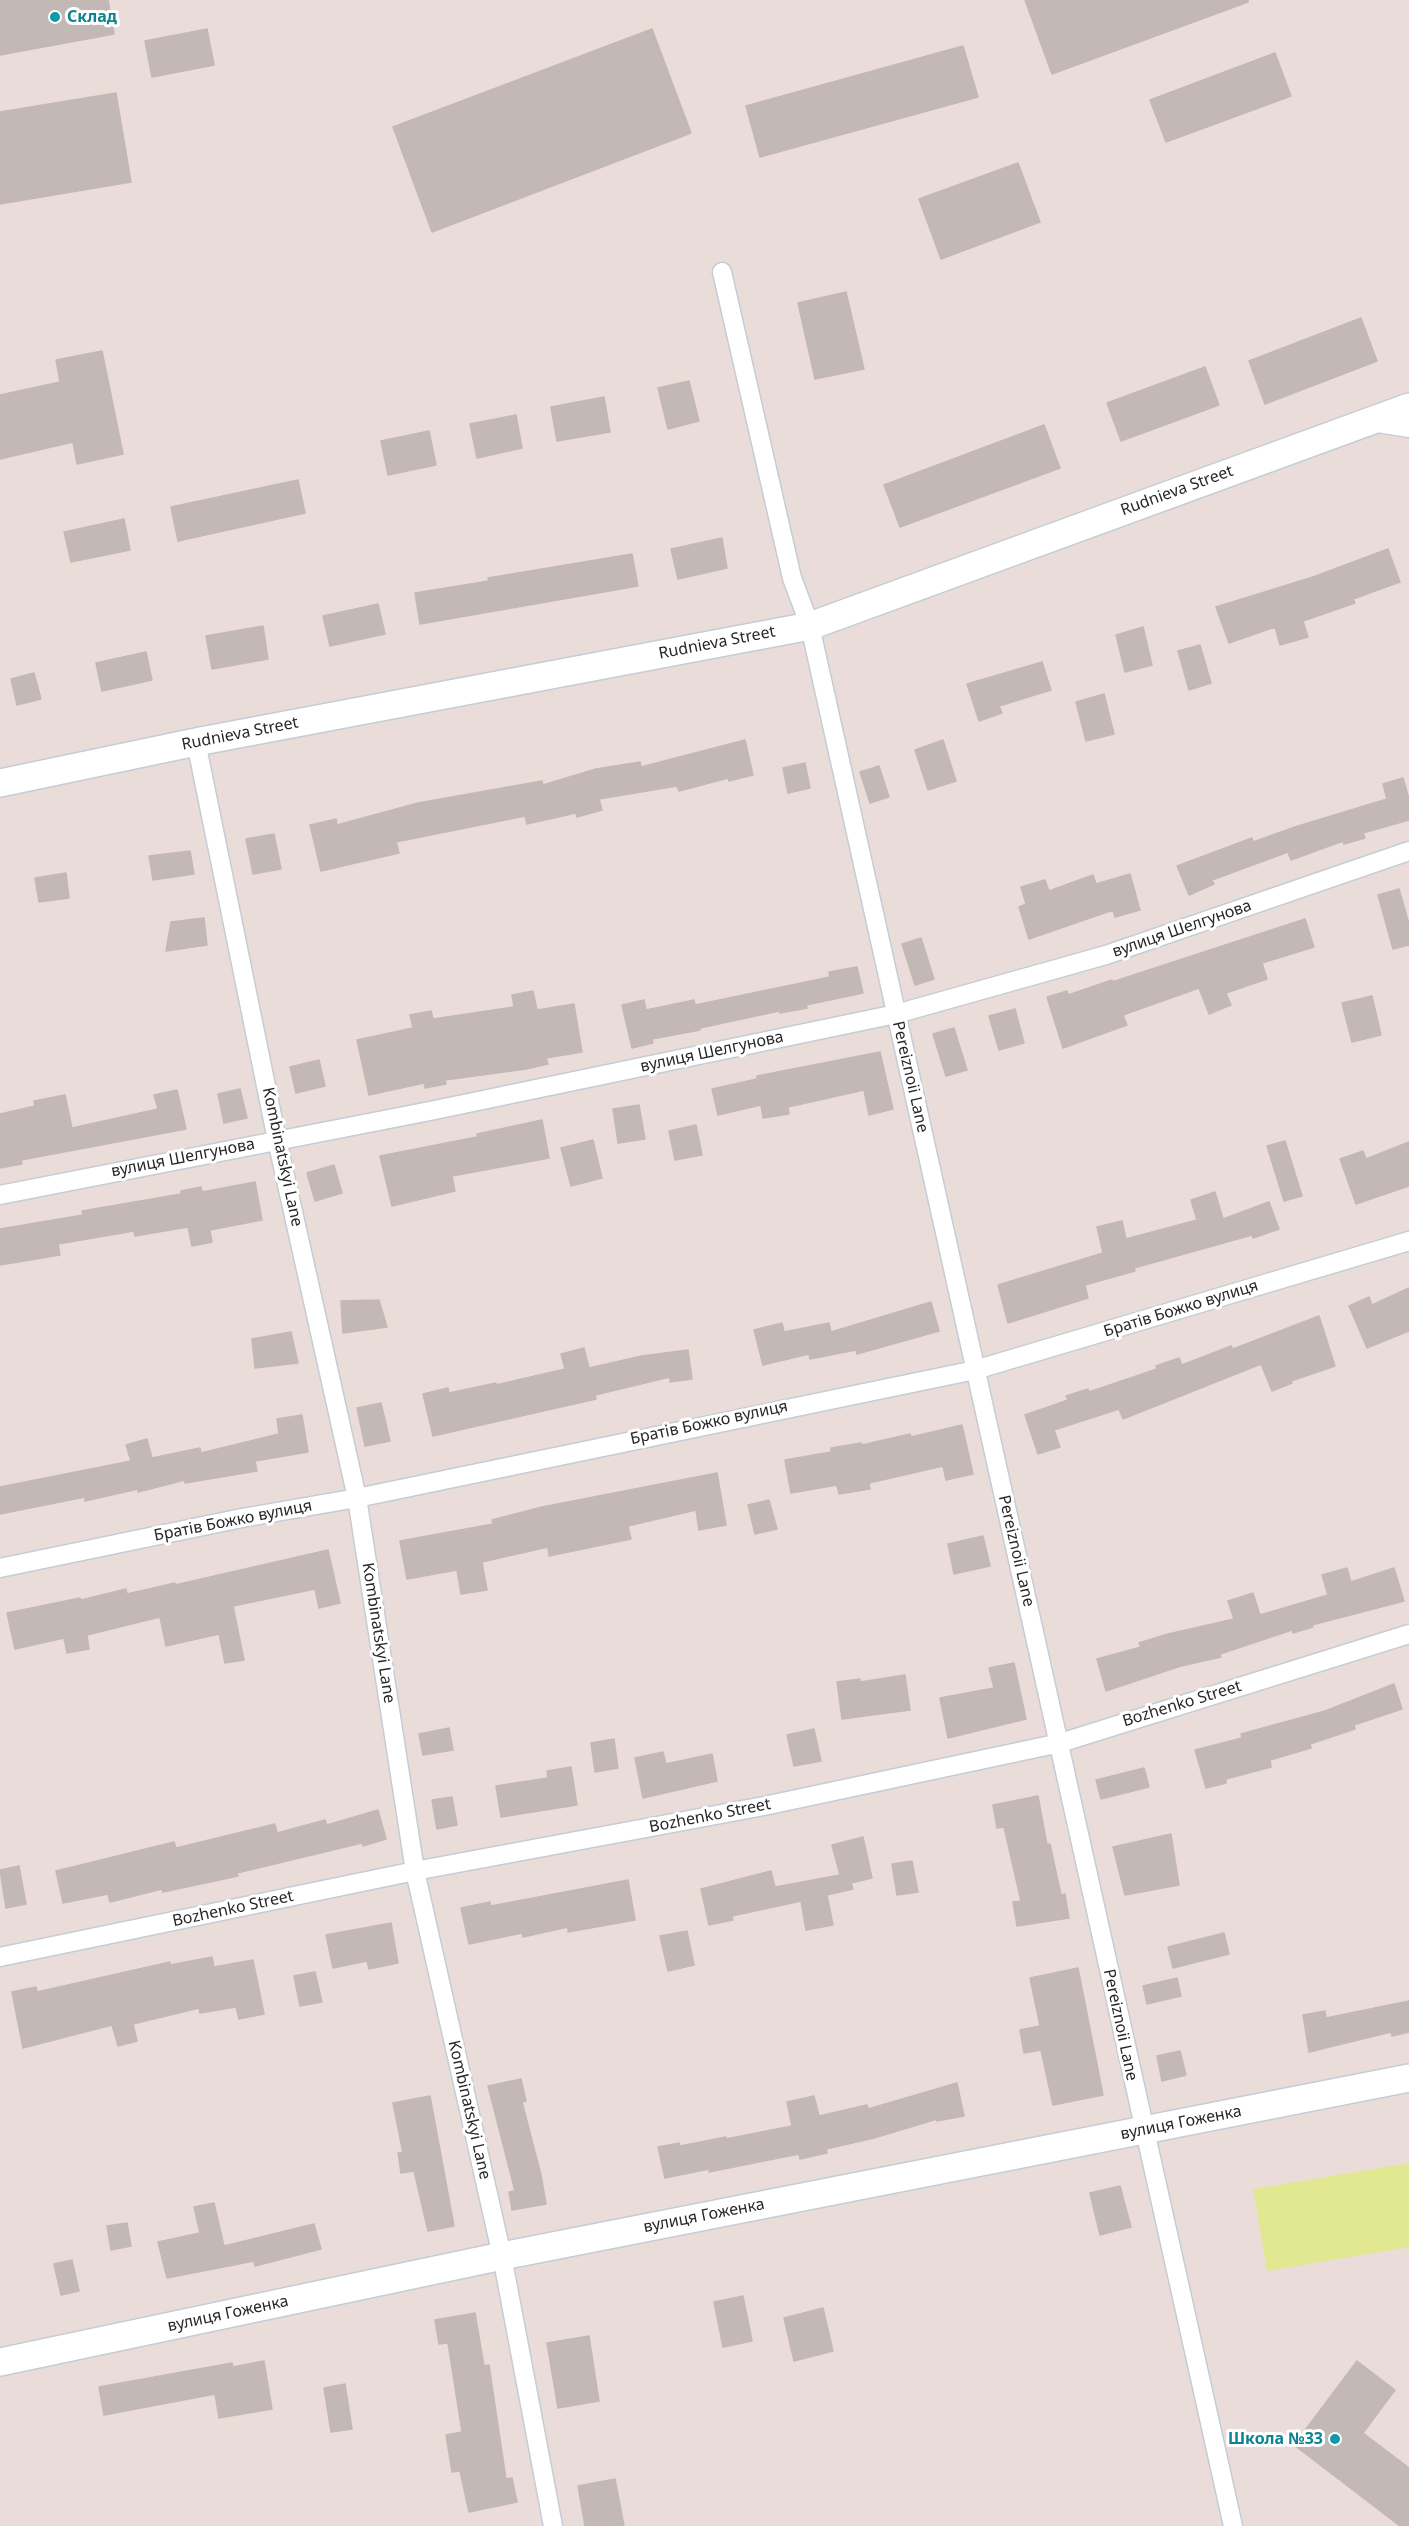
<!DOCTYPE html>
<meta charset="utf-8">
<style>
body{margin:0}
canvas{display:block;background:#eadcd9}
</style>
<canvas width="1409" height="2526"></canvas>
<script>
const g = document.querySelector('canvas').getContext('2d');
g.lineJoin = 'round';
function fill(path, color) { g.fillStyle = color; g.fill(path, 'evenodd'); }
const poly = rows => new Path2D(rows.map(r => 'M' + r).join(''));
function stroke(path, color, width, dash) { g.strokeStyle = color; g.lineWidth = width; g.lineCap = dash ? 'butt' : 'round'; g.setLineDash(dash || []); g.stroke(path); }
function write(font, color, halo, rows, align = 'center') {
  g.font = font + ' "Noto Sans",sans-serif'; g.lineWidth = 6; g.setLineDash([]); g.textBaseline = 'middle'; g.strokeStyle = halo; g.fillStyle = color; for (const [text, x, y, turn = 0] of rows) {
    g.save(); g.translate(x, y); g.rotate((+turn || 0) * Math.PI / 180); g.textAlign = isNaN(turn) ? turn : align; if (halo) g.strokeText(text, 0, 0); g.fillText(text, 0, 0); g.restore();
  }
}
const pitch = poly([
 [1409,2163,1409,2247,1267,2271,1253,2189]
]);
const building = poly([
 [0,0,108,0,114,34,0,55,0,0],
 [1025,0,1248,0,1248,2,1052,74,1025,0],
 [207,29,214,65,152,77,145,41,207,29],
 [652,29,691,133,432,232,393,127,652,29],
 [963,46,978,97,760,157,746,106,963,46],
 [1275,53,1291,96,1166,142,1150,100,1275,53],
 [116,93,131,182,0,204,0,112,116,93],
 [1018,163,1040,222,941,259,919,199,1018,163],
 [846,292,864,369,815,379,798,303,846,292],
 [1361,318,1377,361,1265,404,1249,361,1361,318],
 [102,351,123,454,77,464,73,442,0,459,0,395,60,382,56,360,102,351],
 [1205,367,1219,405,1121,441,1107,403,1205,367],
 [689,381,699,421,668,429,658,388,689,381],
 [604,397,610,432,557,441,551,407,604,397],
 [516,415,522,448,477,458,470,424,516,415],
 [1044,425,1060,468,900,527,884,485,1044,425],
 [429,431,436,465,388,475,381,441,429,431],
 [298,480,305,513,178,541,171,507,298,480],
 [124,519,130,550,71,562,64,532,124,519],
 [722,538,727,568,678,579,671,549,722,538],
 [1388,549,1400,582,1353,599,1355,603,1303,621,1308,637,1280,645,1275,627,1229,643,1216,607,1313,577,1388,549],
 [632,554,638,586,420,624,415,593,489,581,488,578,632,554],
 [378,604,385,634,330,646,323,616,378,604],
 [263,626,268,659,212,669,206,636,263,626],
 [1143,627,1152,665,1125,672,1116,635,1143,627],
 [1200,645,1211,683,1189,690,1178,651,1200,645],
 [146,652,152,680,102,691,96,663,146,652],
 [1042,662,1051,690,999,706,1002,713,979,721,967,684,1042,662],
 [34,673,41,699,17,705,11,679,34,673],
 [1104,694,1114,734,1086,741,1076,702,1104,694],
 [745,740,753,775,729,781,728,778,679,791,677,786,599,799,602,810,577,817,576,813,527,824,525,816,396,842,399,853,321,871,310,825,336,819,337,825,418,803,542,781,543,785,596,769,640,762,641,767,745,740],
 [943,740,956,781,928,790,915,750,943,740],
 [805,763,810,788,788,793,783,768,805,763],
 [879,766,889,797,870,803,860,772,879,766],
 [1403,778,1409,799,1409,820,1363,833,1365,838,1344,844,1343,841,1291,860,1288,852,1212,880,1214,884,1189,895,1177,866,1252,838,1253,842,1298,826,1387,799,1383,784,1403,778],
 [274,834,281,869,253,874,246,839,274,834],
 [190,851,194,874,153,880,149,856,190,851],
 [66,873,69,898,39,902,35,878,66,873],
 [1130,874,1140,910,1115,917,1113,910,1029,939,1019,907,1026,904,1021,887,1045,880,1049,891,1093,875,1096,884,1130,874],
 [1399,889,1409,924,1409,945,1393,949,1378,895,1399,889],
 [204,918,207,945,166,951,171,922,204,918],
 [1305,919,1314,947,1262,963,1267,979,1226,993,1231,1005,1209,1014,1199,988,1123,1015,1127,1025,1063,1048,1047,997,1067,991,1068,995,1112,980,1112,982,1305,919],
 [921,938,934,979,915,985,902,944,921,938],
 [857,967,863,993,806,1005,807,1008,780,1013,779,1011,700,1028,700,1030,652,1039,653,1043,632,1048,622,1005,644,1000,646,1010,694,1000,695,1005,830,977,829,972,857,967],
 [533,991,537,1010,574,1004,582,1052,546,1058,548,1064,526,1069,445,1080,446,1084,425,1088,424,1083,369,1095,357,1040,413,1028,410,1015,431,1011,433,1019,514,1007,512,995,533,991],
 [1372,996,1381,1035,1352,1042,1342,1003,1372,996],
 [1015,1009,1024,1043,999,1050,989,1016,1015,1009],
 [954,1028,967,1070,946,1076,933,1034,954,1028],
 [880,1052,893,1109,869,1115,864,1090,788,1107,789,1114,763,1118,761,1105,718,1115,712,1089,757,1079,757,1076,880,1052],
 [319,1060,325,1086,296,1093,290,1067,319,1060],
 [240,1089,247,1118,224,1123,218,1094,240,1089],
 [177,1090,186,1129,21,1160,22,1164,0,1168,0,1114,35,1106,34,1101,65,1095,72,1128,158,1109,154,1095,177,1090],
 [639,1105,645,1139,618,1143,613,1109,639,1105],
 [542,1120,549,1158,452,1176,455,1191,392,1206,380,1156,477,1137,477,1134,542,1120],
 [696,1125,702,1155,675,1160,669,1131,696,1125],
 [593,1140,602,1178,571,1186,561,1148,593,1140],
 [1285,1141,1302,1196,1284,1201,1267,1146,1285,1141],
 [1409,1142,1409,1186,1356,1204,1340,1159,1363,1151,1366,1159,1409,1142],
 [334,1165,342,1193,315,1201,307,1173,334,1165],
 [255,1182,262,1220,210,1230,212,1242,192,1246,188,1227,135,1236,134,1231,58,1244,60,1255,0,1265,0,1229,83,1215,82,1211,181,1194,181,1191,201,1187,202,1192,255,1182],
 [1215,1192,1223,1219,1269,1202,1279,1229,1253,1238,1252,1235,1134,1268,1135,1271,1085,1285,1088,1298,1008,1323,998,1285,1103,1253,1097,1227,1122,1221,1126,1239,1197,1220,1191,1200,1215,1192],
 [1409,1288,1409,1331,1367,1348,1349,1306,1369,1297,1372,1305,1409,1288],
 [379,1300,387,1327,343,1333,341,1301,379,1300],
 [931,1302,939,1331,857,1354,856,1350,810,1359,809,1354,763,1365,754,1330,782,1323,784,1332,829,1323,831,1332,931,1302],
 [1319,1316,1335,1366,1291,1381,1292,1383,1272,1391,1261,1364,1123,1419,1119,1409,1054,1430,1060,1447,1038,1454,1025,1415,1068,1400,1066,1396,1088,1389,1089,1392,1157,1369,1156,1366,1179,1358,1182,1365,1231,1346,1233,1349,1319,1316],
 [291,1332,298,1363,255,1368,252,1339,291,1332],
 [584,1348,589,1368,642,1356,688,1350,692,1379,670,1382,670,1377,595,1395,596,1399,433,1436,423,1394,448,1388,449,1393,496,1383,496,1385,565,1369,561,1354,584,1348],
 [381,1403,390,1441,365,1446,357,1408,381,1403],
 [302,1415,308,1452,255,1461,257,1471,185,1483,185,1480,138,1492,138,1489,85,1501,85,1497,0,1514,0,1487,131,1461,126,1445,147,1439,152,1458,200,1448,201,1453,279,1434,277,1419,302,1415],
 [962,1425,973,1474,946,1480,943,1466,869,1483,870,1489,839,1494,837,1485,791,1493,785,1460,831,1452,831,1448,861,1443,862,1445,910,1434,911,1437,962,1425],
 [717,1473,726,1525,699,1530,696,1510,628,1526,631,1539,549,1556,548,1547,482,1562,487,1590,461,1594,457,1570,407,1579,400,1541,493,1524,492,1520,542,1507,717,1473],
 [769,1500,777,1529,755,1534,748,1505,769,1500],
 [983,1536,990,1566,954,1574,948,1544,983,1536],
 [328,1550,340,1603,319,1608,315,1589,233,1606,244,1660,225,1663,219,1634,166,1646,160,1617,87,1635,89,1649,67,1653,64,1638,15,1649,7,1613,80,1598,81,1600,126,1589,127,1594,175,1583,175,1585,328,1550],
 [1347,1568,1351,1582,1394,1568,1404,1601,1312,1625,1313,1627,1293,1633,1292,1630,1220,1654,1221,1657,1181,1666,1106,1691,1097,1659,1141,1647,1139,1643,1168,1634,1234,1619,1228,1601,1253,1593,1260,1615,1328,1595,1322,1575,1347,1568],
 [1014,1663,1026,1719,948,1738,940,1698,994,1688,989,1668,1014,1663],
 [905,1675,910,1710,842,1719,837,1682,860,1679,860,1682,905,1675],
 [1394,1684,1402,1709,1354,1725,1355,1729,1310,1744,1311,1748,1270,1760,1271,1767,1226,1779,1226,1783,1206,1788,1195,1750,1242,1738,1241,1734,1325,1711,1394,1684],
 [449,1728,453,1750,423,1755,419,1734,449,1728],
 [814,1729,821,1761,794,1766,787,1735,814,1729],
 [614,1739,618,1768,595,1772,591,1743,614,1739],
 [663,1752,666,1764,712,1754,717,1781,643,1798,635,1758,663,1752],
 [571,1767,577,1805,501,1817,496,1786,548,1778,547,1771,571,1767],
 [1144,1768,1149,1787,1101,1799,1096,1780,1144,1768],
 [1038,1796,1047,1845,1050,1844,1061,1895,1065,1894,1069,1918,1017,1926,1013,1902,1021,1901,1004,1827,997,1828,993,1805,1038,1796],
 [452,1797,457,1825,437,1829,432,1800,452,1797],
 [378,1810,386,1839,363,1846,362,1843,237,1873,238,1876,163,1892,162,1889,110,1902,108,1894,63,1903,56,1871,174,1842,176,1848,275,1824,277,1833,325,1820,327,1825,378,1810],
 [1171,1834,1179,1885,1125,1895,1113,1847,1171,1834],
 [863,1837,872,1878,851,1883,853,1889,827,1895,833,1925,806,1930,801,1901,732,1916,733,1920,709,1925,701,1889,771,1871,775,1887,840,1875,832,1845,863,1837],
 [912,1861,918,1892,897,1895,892,1864,912,1861],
 [19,1866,26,1904,6,1908,0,1870,19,1866],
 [628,1880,635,1920,568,1932,568,1927,523,1937,522,1933,469,1944,461,1908,490,1902,491,1906,628,1880],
 [391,1923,398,1963,369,1969,367,1961,333,1968,326,1935,391,1923],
 [687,1931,694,1965,668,1971,660,1936,687,1931],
 [1224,1933,1229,1954,1173,1968,1168,1947,1224,1933],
 [212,1957,214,1967,253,1960,264,2014,239,2019,236,2007,200,2013,199,2008,133,2024,137,2041,118,2046,112,2025,23,2048,12,1992,36,1987,37,1992,170,1962,170,1965,212,1957],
 [1078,1968,1103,2095,1053,2105,1041,2050,1024,2053,1020,2030,1040,2026,1030,1978,1078,1968],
 [315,1972,322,2002,300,2006,294,1976,315,1972],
 [1177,1978,1181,1996,1147,2004,1143,1986,1177,1978],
 [1409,2001,1409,2032,1392,2036,1391,2032,1309,2052,1303,2015,1325,2011,1326,2018,1409,2001],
 [1180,2051,1186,2075,1162,2081,1157,2056,1180,2051],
 [521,2079,526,2101,522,2102,541,2175,546,2204,512,2210,509,2192,515,2191,488,2086,521,2079],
 [957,2083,964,2116,937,2121,937,2119,874,2138,826,2149,827,2153,800,2159,799,2154,709,2172,709,2169,665,2178,658,2147,679,2143,680,2146,726,2137,726,2139,792,2126,787,2102,814,2096,819,2116,867,2105,868,2109,957,2083],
 [430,2096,454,2226,428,2231,414,2171,401,2173,398,2153,403,2153,393,2103,430,2096],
 [1120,2186,1131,2227,1100,2235,1090,2193,1120,2186],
 [214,2203,224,2246,314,2224,321,2249,255,2266,254,2261,167,2278,158,2242,200,2233,194,2207,214,2203],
 [127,2223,131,2246,111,2250,107,2226,127,2223],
 [72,2260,79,2291,61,2295,54,2264,72,2260],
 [743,2296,752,2341,723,2347,714,2302,743,2296],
 [823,2308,833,2351,794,2361,784,2318,823,2308],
 [475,2313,484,2366,489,2365,506,2479,512,2478,517,2502,469,2512,460,2471,452,2472,446,2435,462,2432,448,2343,439,2344,435,2320,475,2313],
 [589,2336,599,2401,558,2408,547,2343,589,2336],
 [264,2361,272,2409,219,2418,215,2394,104,2415,99,2387,232,2363,233,2367,264,2361],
 [1357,2361,1395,2390,1363,2433,1409,2468,1409,2526,1400,2526,1294,2445,1357,2361],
 [345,2384,352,2429,331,2432,324,2388,345,2384],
 [615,2479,624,2526,585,2526,578,2486,615,2479]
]);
const street = poly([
 [722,272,792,578,810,626,1233,2526],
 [1372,422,1409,428],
 [196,742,277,1140,357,1498,415,1871,502,2256,553,2526],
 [0,1195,430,1111,896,1014,1106,955,1409,851],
 [0,1568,242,1518,357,1498,975,1370,1409,1241],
 [0,1957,415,1871,764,1806,1060,1743,1409,1634]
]);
const secondary = poly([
 [0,783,196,742,810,626,1409,407],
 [0,2362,502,2256,1409,2078]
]);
const markers = [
 [55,17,6,"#0f9aa8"],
 [1335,2439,6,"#0f9aa8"]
];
const cultureNames = [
 ["Склад",67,17],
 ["Школа №33",1323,2439,"right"]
];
const streetNames = [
 ["Rudnieva Street",1177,491,-20],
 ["Rudnieva Street",717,643,-11],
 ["Rudnieva Street",240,734,-11],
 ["вулиця Шелгунова",1182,929,-19],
 ["вулиця Шелгунова",712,1052,-12],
 ["Pereiznoii Lane",910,1077,77],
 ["Kombinatskyi Lane",282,1157,78],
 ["вулиця Шелгунова",183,1158,-11],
 ["Братів Божко вулиця",1181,1309,-17],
 ["Братів Божко вулиця",709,1423,-12],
 ["Братів Божко вулиця",233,1521,-11],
 ["Pereiznoii Lane",1016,1551,77],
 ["Kombinatskyi Lane",378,1633,81],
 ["Bozhenko Street",1182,1704,-17],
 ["Bozhenko Street",710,1816,-11],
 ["Bozhenko Street",233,1909,-12],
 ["Pereiznoii Lane",1120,2025,78],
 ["Kombinatskyi Lane",469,2110,77],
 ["вулиця Гоженка",1181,2123,-11],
 ["вулиця Гоженка",704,2216,-11],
 ["вулиця Гоженка",228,2314,-12]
];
fill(pitch, '#e2e792');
fill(building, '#c2b8b5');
stroke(building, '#c5b8b3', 1.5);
stroke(street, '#c4cdd5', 21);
stroke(secondary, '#c4cdd5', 30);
stroke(street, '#fff', 18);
stroke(secondary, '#fff', 27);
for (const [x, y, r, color] of markers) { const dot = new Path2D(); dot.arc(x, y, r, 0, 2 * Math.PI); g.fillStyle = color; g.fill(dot); stroke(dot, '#fff', 2); }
write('bold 16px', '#0d838f', '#fff', cultureNames, 'left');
write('16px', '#272727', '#fff', streetNames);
</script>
